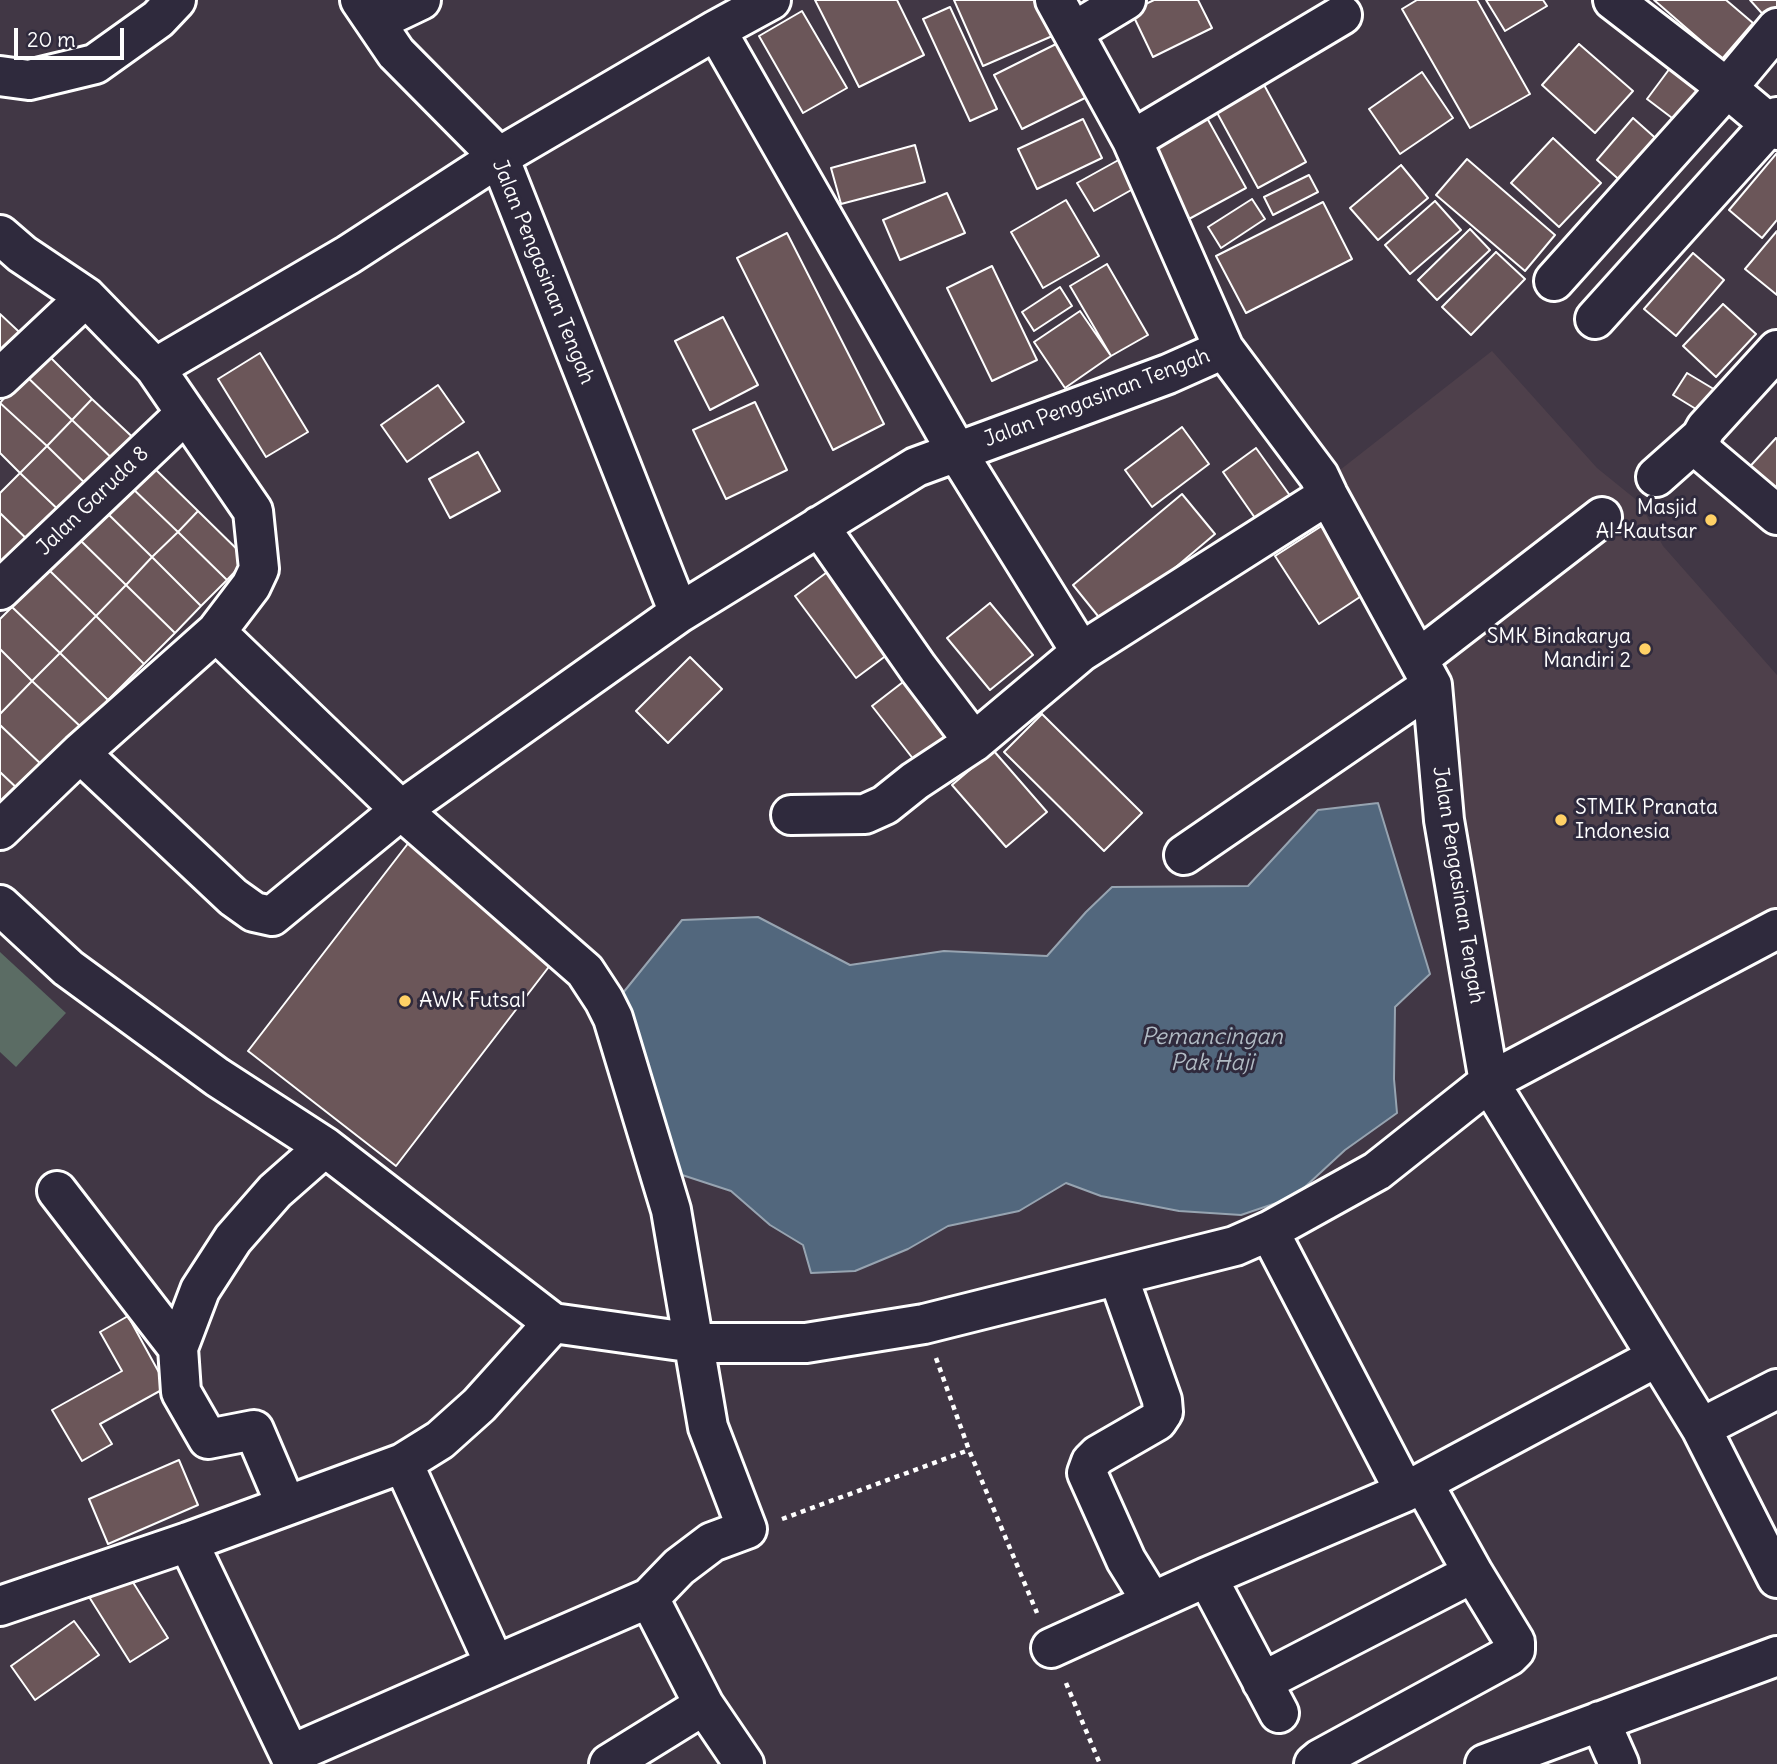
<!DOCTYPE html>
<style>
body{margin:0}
#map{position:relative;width:1777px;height:1764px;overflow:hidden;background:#413745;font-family:Delius,sans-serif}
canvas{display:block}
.scale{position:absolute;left:14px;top:28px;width:110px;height:32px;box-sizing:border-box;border:4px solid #fff;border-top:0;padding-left:9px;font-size:21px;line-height:24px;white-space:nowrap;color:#fff;-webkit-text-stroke:5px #2f2a3d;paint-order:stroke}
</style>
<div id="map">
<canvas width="1777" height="1764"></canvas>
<div class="scale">20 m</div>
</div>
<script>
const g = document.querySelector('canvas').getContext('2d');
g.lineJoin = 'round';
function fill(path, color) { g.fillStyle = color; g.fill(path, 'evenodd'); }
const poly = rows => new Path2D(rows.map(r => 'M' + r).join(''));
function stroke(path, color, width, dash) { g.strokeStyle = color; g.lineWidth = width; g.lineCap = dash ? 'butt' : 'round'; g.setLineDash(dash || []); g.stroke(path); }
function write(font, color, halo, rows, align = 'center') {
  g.font = font + ' Delius,sans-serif'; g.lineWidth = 6; g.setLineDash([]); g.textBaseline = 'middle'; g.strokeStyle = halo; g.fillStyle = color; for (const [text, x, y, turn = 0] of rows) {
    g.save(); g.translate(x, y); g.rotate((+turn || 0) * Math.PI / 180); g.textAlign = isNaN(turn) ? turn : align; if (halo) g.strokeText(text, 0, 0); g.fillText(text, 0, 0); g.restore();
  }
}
const built = poly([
 [1492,351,1597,468,1639,502,1663,546,1777,675,1777,918,1498,1068,1445,703,1331,477]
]);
const green = poly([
 [0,952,66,1013,16,1067,0,1052]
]);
const water = poly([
 [1378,803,1430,974,1395,1007,1394,1079,1397,1113,1345,1150,1294,1197,1241,1215,1179,1211,1101,1196,1066,1183,1019,1211,948,1226,908,1249,855,1271,811,1273,803,1245,770,1225,731,1191,676,1173,618,999,682,920,758,917,850,965,944,951,1047,956,1086,912,1112,887,1248,886,1318,810,1378,803]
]);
const building = poly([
 [815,0,897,0,924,55,859,87,815,0],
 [954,0,1041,0,1057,34,983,66,954,0],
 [1154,0,1198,0,1212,28,1153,57,1131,11,1154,0],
 [1417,0,1477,0,1530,94,1470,128,1402,9,1417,0],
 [1486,0,1543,0,1547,6,1505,31,1486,0],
 [1654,0,1726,0,1753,23,1722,59,1654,0],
 [1750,0,1777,0,1777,12,1768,20,1750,0],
 [950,7,997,109,970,121,923,19,950,7],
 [802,11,847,88,803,113,759,36,802,11],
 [1060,42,1087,97,1022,129,994,75,1060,42],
 [1579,44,1633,91,1595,133,1542,85,1579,44],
 [1679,56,1713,81,1680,124,1647,99,1679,56],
 [1422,72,1453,118,1400,154,1369,109,1422,72],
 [1263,83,1306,162,1258,188,1215,109,1263,83],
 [1207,118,1246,188,1189,219,1151,148,1207,118],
 [1633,118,1661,143,1624,184,1597,160,1633,118],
 [1083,119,1102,158,1037,189,1018,149,1083,119],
 [1553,138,1601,183,1559,227,1511,183,1553,138],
 [915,145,925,182,841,204,831,168,915,145],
 [1133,152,1149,180,1094,211,1077,183,1133,152],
 [1777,153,1777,220,1762,238,1729,210,1777,153],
 [1467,159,1555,235,1525,271,1436,195,1467,159],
 [1401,165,1428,198,1378,240,1350,208,1401,165],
 [1309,175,1318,192,1273,215,1264,197,1309,175],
 [947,193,965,233,900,260,883,220,947,193],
 [1252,199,1265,219,1221,248,1208,227,1252,199],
 [1066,200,1099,256,1043,288,1011,232,1066,200],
 [1435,201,1461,230,1410,274,1385,245,1435,201],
 [1323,202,1352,259,1246,313,1216,256,1323,202],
 [1470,229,1490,250,1437,300,1418,280,1470,229],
 [1777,231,1777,295,1745,269,1777,231],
 [787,233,884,424,833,450,737,258,787,233],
 [1496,252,1525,279,1471,335,1442,307,1496,252],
 [1693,253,1724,280,1676,336,1644,309,1693,253],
 [1107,264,1148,335,1111,356,1070,286,1107,264],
 [992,266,1037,360,992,381,947,288,992,266],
 [1060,287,1072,306,1034,331,1022,312,1060,287],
 [1723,304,1756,334,1716,377,1683,346,1723,304],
 [1080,311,1111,356,1065,388,1034,342,1080,311],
 [0,314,32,344,0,354,0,314],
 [723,317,758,385,710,410,675,341,723,317],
 [45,352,92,399,72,420,24,374,45,352],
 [260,353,308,432,266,457,218,379,260,353],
 [1687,373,1722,394,1709,417,1673,395,1687,373],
 [24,374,72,420,47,446,0,403,24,374],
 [438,385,464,422,407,462,381,425,438,385],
 [92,399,142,446,121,467,72,420,92,399],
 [755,402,787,470,726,499,693,430,755,402],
 [0,403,47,446,20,473,0,453,0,403],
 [72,420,121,467,96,494,47,446,72,420],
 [1182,427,1209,464,1152,507,1125,470,1182,427],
 [1776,438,1777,439,1777,490,1744,473,1776,438],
 [47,446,96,494,69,520,20,473,47,446],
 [1256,448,1296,504,1262,528,1223,472,1256,448],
 [478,452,500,491,450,518,429,479,478,452],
 [151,465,198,511,178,532,130,486,151,465],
 [20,473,69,520,34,546,0,513,0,493,20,473],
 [130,486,178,532,152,557,105,511,130,486],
 [1182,494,1215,534,1106,626,1073,585,1182,494],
 [105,511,152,557,126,585,79,539,105,511],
 [198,511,247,559,227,580,178,532,198,511],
 [0,513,34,546,0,574,0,513],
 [1331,520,1375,587,1319,624,1275,556,1331,520],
 [178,532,227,580,201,606,152,557,178,532],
 [79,539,126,585,96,616,49,570,79,539],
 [152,557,201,606,175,633,126,585,152,557],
 [838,564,899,646,856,678,795,596,838,564],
 [49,570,96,616,60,653,12,607,49,570],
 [126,585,175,633,144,664,96,616,126,585],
 [990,603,1033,655,990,690,947,638,990,603],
 [12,607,60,653,32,681,0,649,0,619,12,607],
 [96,616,144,664,108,700,60,653,96,616],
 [0,649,32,681,0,714,0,649],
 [60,653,108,700,82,728,32,681,60,653],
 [690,657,722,689,668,743,636,711,690,657],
 [916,672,965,734,921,769,872,706,916,672],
 [32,681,82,728,44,767,0,725,0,714,32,681],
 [1042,714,1142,813,1104,851,1004,752,1042,714],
 [0,725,44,767,20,791,0,772,0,725],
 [993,750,1047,812,1006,847,952,785,993,750],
 [0,772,20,791,0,811,0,772],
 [413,837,561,951,396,1166,248,1051,413,837],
 [128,1316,167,1387,100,1424,112,1444,82,1461,52,1410,122,1371,100,1332,128,1316],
 [179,1460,198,1505,108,1544,89,1499,179,1460],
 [124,1568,168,1638,130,1662,86,1592,124,1568],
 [74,1621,99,1655,35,1700,11,1666,74,1621]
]);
const path = poly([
 [936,1358,969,1450,1037,1613],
 [782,1519,969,1450],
 [1066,1683,1100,1764]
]);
const minor = poly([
 [360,0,396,53,499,157,679,613],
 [1055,0,1132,140],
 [1613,0,1727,88,1777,130],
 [1342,15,1132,140,1224,349,1319,476,1328,495,1432,685,1444,820,1489,1082,1701,1428,1777,1578],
 [375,22,421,0],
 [716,30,957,452,1081,652],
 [1073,32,1126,0],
 [0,76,29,80,95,64,158,19,176,0],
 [0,235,22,254,86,297,155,368,253,511,259,569,251,586,216,632,80,753,0,830],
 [1554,281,1727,88,1777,28],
 [1595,319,1777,117],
 [1777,350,1706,428,1701,437,1701,444,1705,454,1777,515],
 [155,368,348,255,499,157,716,30,771,0],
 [0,378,86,297],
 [1656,477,1701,437],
 [819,526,918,668,974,742,1081,652,1328,495],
 [0,590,186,413],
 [216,632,401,810,585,971,604,1000,613,1018,671,1210,708,1427,747,1529,712,1542,679,1567,649,1598,495,1665,403,1463],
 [1418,659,1602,517],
 [80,753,233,897,254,912,272,916,401,810,679,613,916,467,1168,374,1224,349],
 [791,815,865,814,885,805,915,781,974,742],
 [1184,855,1432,685],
 [0,905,68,968,217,1077,325,1147,553,1323,695,1343,806,1343,924,1324,1235,1246,1269,1231,1377,1171,1489,1082,1777,929],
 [57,1191,178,1348],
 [1269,1231,1405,1492],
 [1118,1276,1162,1400,1163,1412,1157,1421,1098,1455,1091,1462,1087,1473,1126,1560,1152,1602],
 [1701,1428,1777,1389],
 [286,1505,254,1430,208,1439,181,1392,178,1348,200,1290,233,1239,275,1191,325,1147],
 [188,1542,290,1755,295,1764],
 [1207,1577,1279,1713],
 [649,1598,704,1705,744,1764],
 [0,1606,188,1542,403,1463,440,1440,479,1405,553,1323],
 [1051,1648,1207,1577,1405,1492,1657,1357],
 [1262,1682,1473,1573,1423,1483],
 [1600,1721,1619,1764],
 [290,1755,495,1665],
 [609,1764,704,1705],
 [1314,1764,1320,1759,1509,1656,1515,1650,1515,1642,1473,1573],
 [1485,1764,1777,1656]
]);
const markers = [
 [1711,520,7,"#ffd166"],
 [1645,649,7,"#ffd166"],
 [1561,820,7,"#ffd166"],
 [405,1001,7,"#ffd166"]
];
const streetNames = [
 ["Jalan Pengasinan Tengah",543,272,68],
 ["Jalan Pengasinan Tengah",1097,398,-21],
 ["Jalan Garuda 8",93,501,-44],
 ["Jalan Pengasinan Tengah",1458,885,81]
];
const poiNames = [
 ["Masjid",1697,508],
 ["Al-Kautsar",1697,532],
 ["SMK Binakarya",1631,637],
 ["Mandiri 2",1631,661],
 ["STMIK Pranata",1575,808,"left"],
 ["Indonesia",1575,832,"left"],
 ["AWK Futsal",419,1001,"left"]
];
const waterNames = [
 ["Pemancingan",1212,1037],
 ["Pak Haji",1212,1063]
];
fill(built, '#4e404b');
fill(green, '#5b6c64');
fill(water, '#52677d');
stroke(water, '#97a4b1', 2);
fill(building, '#6b5659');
stroke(building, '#fff', 2);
stroke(minor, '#fff', 44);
stroke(path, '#fff', 4.5, [5, 5]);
stroke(minor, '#2f2a3d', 38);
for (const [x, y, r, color] of markers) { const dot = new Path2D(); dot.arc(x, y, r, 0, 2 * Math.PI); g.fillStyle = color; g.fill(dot); stroke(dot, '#2f2a3d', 2.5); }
write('21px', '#fff', '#2f2a3d', streetNames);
write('21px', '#fff', '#2f2a3d', poiNames, 'right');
write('italic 23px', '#b1bbc4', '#2f2a3d', waterNames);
</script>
